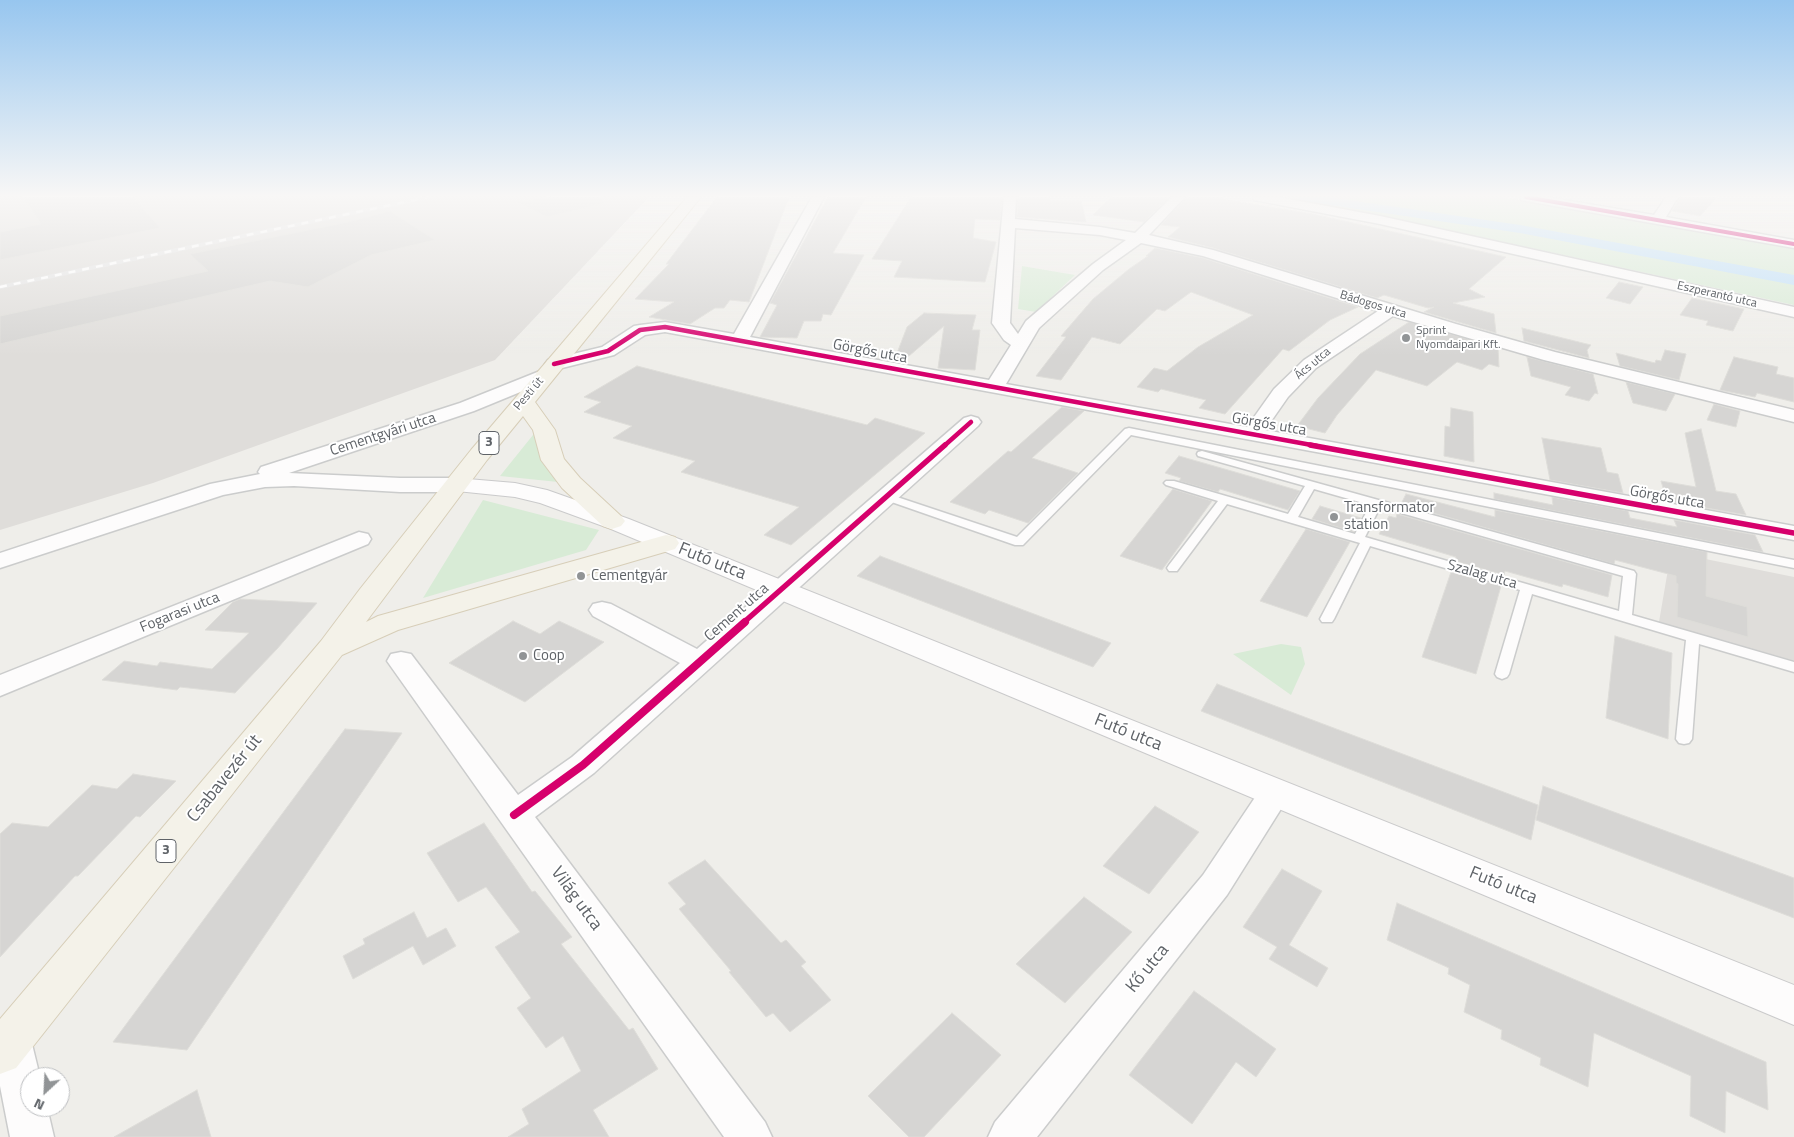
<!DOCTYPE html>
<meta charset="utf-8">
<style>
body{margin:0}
#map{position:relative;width:1794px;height:1137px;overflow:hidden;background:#efeeea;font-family:"Titillium Web",sans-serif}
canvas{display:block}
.north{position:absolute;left:20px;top:1067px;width:50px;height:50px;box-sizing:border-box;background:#fff;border:1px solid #bfc1c3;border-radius:50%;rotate:205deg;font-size:14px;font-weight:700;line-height:20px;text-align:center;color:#5f6368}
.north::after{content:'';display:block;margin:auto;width:18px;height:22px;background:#919496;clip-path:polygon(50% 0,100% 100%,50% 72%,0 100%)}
</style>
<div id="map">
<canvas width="1794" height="1137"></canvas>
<div class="north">N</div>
</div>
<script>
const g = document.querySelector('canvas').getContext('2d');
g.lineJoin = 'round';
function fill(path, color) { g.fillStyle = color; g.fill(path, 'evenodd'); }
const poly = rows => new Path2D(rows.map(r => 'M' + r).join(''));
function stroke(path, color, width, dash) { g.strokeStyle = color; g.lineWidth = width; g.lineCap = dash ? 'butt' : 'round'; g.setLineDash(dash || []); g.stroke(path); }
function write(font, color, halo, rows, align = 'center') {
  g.font = font + ' "Titillium Web",sans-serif'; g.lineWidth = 4; g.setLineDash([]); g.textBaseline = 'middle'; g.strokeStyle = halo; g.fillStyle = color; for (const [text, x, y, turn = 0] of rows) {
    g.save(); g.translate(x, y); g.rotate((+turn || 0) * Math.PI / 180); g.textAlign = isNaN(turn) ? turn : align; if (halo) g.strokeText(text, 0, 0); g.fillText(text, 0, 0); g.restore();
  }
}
const industrial = poly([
 [0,197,649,197,495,360,153,483,0,530],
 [1671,552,1794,577,1794,661,1659,622]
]);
const green = poly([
 [1272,197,1502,197,1794,249,1794,305,1396,219],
 [1022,266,1075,275,1036,312,1018,309],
 [537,430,558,482,500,476],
 [483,500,599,530,586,550,423,598],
 [1281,644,1301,647,1305,664,1291,695,1233,654]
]);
const canal = poly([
 [1297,197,1328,197,1520,225,1794,275,1794,285,1520,233,1303,201,1298,200,1297,197]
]);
const building = poly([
 [23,197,133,197,160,228,0,260,0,232,41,224,23,197],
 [550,197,601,197,602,204,547,217,517,202,550,197],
 [717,197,789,197,749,302,730,300,724,308,715,308,690,324,649,317,674,302,635,299,669,264,666,264,717,197],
 [828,197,866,197,833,253,864,255,831,315,823,314,821,321,804,321,797,338,760,337,777,305,770,303,828,197],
 [911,197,1002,197,1000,220,975,219,973,238,996,242,985,282,894,277,902,261,872,259,911,197],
 [1018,197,1049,197,1049,200,1081,200,1086,222,1017,217,1018,197],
 [1111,197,1170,197,1144,222,1093,215,1111,197],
 [1187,197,1223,197,1222,199,1313,214,1506,257,1469,289,1485,297,1453,303,1494,314,1496,333,1424,312,1434,307,1428,308,1384,295,1377,298,1213,248,1168,237,1180,227,1161,225,1187,197],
 [1680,197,1717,197,1700,216,1672,211,1680,197],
 [390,211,435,240,371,255,308,287,270,281,0,344,0,316,208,271,190,254,348,222,390,211],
 [1155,248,1203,258,1358,307,1330,320,1289,351,1283,349,1225,414,1199,408,1206,400,1161,389,1158,392,1137,387,1154,368,1167,371,1198,347,1253,315,1191,292,1165,311,1157,309,1120,344,1092,337,1061,380,1036,376,1066,337,1061,336,1093,299,1129,269,1148,256,1146,256,1155,248],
 [1619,282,1643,287,1630,304,1606,298,1619,282],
 [1692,298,1744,309,1733,331,1706,325,1708,321,1680,315,1692,298],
 [924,313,976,315,972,330,980,330,975,370,938,368,944,326,902,362,894,361,907,327,924,313],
 [1409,322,1498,348,1499,367,1489,364,1482,370,1457,362,1427,386,1376,370,1337,415,1325,433,1297,426,1318,398,1360,354,1409,322],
 [1522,328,1591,345,1587,350,1589,358,1524,341,1522,328],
 [1665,350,1686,354,1679,380,1620,366,1616,353,1655,363,1656,360,1661,361,1665,350],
 [1527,357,1593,374,1598,394,1595,393,1589,401,1565,395,1571,387,1531,376,1527,357],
 [1734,357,1778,367,1776,374,1794,378,1794,402,1757,393,1755,397,1720,390,1734,357],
 [637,366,867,425,875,418,925,433,791,545,764,535,799,507,681,472,695,461,613,438,632,426,584,412,601,402,584,397,637,366],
 [1626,382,1675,394,1666,411,1633,403,1626,382],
 [1714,404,1740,411,1736,427,1707,420,1714,404],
 [1062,407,1084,411,1032,458,1078,473,1028,523,989,510,985,514,950,502,1008,451,1011,452,1062,407],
 [1451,408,1473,412,1474,462,1444,456,1445,426,1450,427,1451,408],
 [1701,429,1716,491,1736,494,1746,515,1667,501,1661,481,1696,487,1685,433,1701,429],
 [1542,438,1601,448,1607,472,1618,474,1623,493,1550,480,1542,438],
 [1179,456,1235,472,1300,491,1288,510,1220,489,1218,492,1179,481,1181,478,1165,473,1179,456],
 [1173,489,1212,501,1162,570,1120,556,1173,489],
 [1494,493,1553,505,1552,497,1628,511,1630,518,1677,527,1674,520,1755,535,1763,552,1494,499,1494,493],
 [1406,494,1495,517,1495,510,1707,552,1706,596,1747,607,1748,637,1677,617,1678,584,1676,583,1676,576,1615,560,1614,564,1401,504,1406,494],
 [1320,506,1361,518,1354,532,1312,519,1320,506],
 [1397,514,1612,575,1608,597,1563,584,1562,587,1505,571,1504,575,1455,561,1456,557,1379,534,1389,516,1396,518,1397,514],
 [1306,529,1350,542,1307,617,1260,601,1306,529],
 [880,556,1111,643,1093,667,857,576,880,556],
 [1451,572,1501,586,1476,674,1422,657,1451,572],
 [240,599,317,603,277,649,235,693,180,687,177,690,102,680,124,661,157,666,160,662,212,669,249,633,205,630,233,602,240,599],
 [513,621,540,634,559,621,604,642,525,702,449,663,513,621],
 [1615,636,1672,653,1668,739,1606,718,1615,636],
 [1217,684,1538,805,1531,840,1201,711,1217,684],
 [345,729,402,733,187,1050,113,1042,345,729],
 [133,774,176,781,140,817,136,816,78,876,75,876,0,957,0,834,12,823,48,827,92,785,117,789,133,774],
 [1543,786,1794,878,1794,918,1536,820,1543,786],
 [1155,806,1199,832,1149,894,1103,866,1155,806],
 [484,823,532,892,535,891,572,937,561,944,629,1030,633,1028,658,1069,593,1110,609,1137,508,1137,529,1124,522,1109,581,1071,563,1036,546,1048,517,1008,531,998,495,947,520,932,486,887,458,902,427,853,484,823],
 [705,860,781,943,786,940,806,962,801,966,831,1000,790,1032,773,1013,766,1017,729,972,731,971,679,909,686,904,668,883,705,860],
 [1282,869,1322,891,1289,945,1328,968,1317,987,1269,959,1277,947,1243,927,1282,869],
 [1084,897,1132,932,1065,1003,1016,964,1084,897],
 [1397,903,1766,1062,1768,1110,1726,1091,1725,1133,1690,1116,1691,1076,1594,1033,1588,1087,1540,1065,1541,1058,1501,1039,1502,1030,1464,1012,1470,985,1448,974,1449,968,1387,940,1397,903],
 [414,912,427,938,446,928,456,946,423,965,413,946,353,979,343,956,365,944,363,939,414,912],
 [1194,991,1276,1049,1256,1077,1236,1062,1192,1124,1129,1075,1194,991],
 [952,1013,1001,1055,924,1137,909,1137,868,1096,952,1013],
 [197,1090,211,1137,114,1137,197,1090]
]);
const service = poly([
 [1129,428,1794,560,1794,568,1131,435,1023,545,1015,545,883,499,881,497,887,494,891,495,1017,537,1125,429,1129,428],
 [1202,451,1634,571,1636,574,1632,615,1794,662,1794,672,1699,644,1692,739,1689,743,1684,744,1679,743,1676,739,1686,640,1532,594,1509,674,1507,677,1502,679,1497,677,1495,674,1520,590,1370,546,1334,619,1332,622,1322,622,1320,619,1360,543,1227,504,1177,571,1169,571,1167,568,1169,565,1218,501,1166,485,1164,483,1166,481,1174,481,1288,514,1305,486,1198,456,1197,454,1198,452,1202,451],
 [1314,489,1370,505,1355,534,1298,517,1314,489],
 [1380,507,1623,576,1619,611,1365,537,1380,507]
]);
const minor = poly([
 [812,197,824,197,750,337,989,380,1011,345,1004,340,992,323,1004,197,1016,197,1015,219,1100,227,1135,233,1172,197,1185,197,1149,235,1213,250,1456,324,1555,352,1794,410,1794,422,1544,360,1393,316,1316,368,1288,397,1265,430,1794,526,1794,540,665,332,645,335,614,355,554,370,548,368,545,364,548,360,602,347,634,326,640,325,665,322,734,334,812,197],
 [1015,228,1100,235,1126,240,1093,264,1026,321,1018,334,1010,323,1015,228],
 [1141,243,1203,256,1378,311,1304,360,1274,389,1247,427,1006,384,1039,328,1103,270,1141,243],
 [1253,197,1278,197,1380,216,1794,307,1794,317,1380,224,1259,201,1254,200,1253,197],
 [1520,197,1547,197,1654,215,1666,197,1678,197,1666,217,1794,240,1794,248,1526,201,1521,200,1520,197],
 [545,369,552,371,554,375,552,379,474,411,289,473,400,478,456,478,464,480,467,485,464,490,456,492,400,492,294,486,265,487,223,495,0,568,0,553,210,484,260,474,258,472,261,467,460,403,545,369],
 [971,416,978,418,981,422,978,426,594,773,535,817,765,1122,772,1137,724,1137,387,661,391,654,401,652,411,654,518,795,572,757,680,663,593,616,589,610,593,604,602,602,611,604,697,649,964,418,971,416],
 [359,532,368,534,371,539,368,544,0,696,0,675,359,532],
 [1275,781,1286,784,1291,793,1227,895,1037,1137,988,1137,995,1122,1203,875,1264,784,1275,781],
 [11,1021,25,1027,31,1040,40,1077,30,1077,30,1107,47,1107,54,1137,10,1137,0,1086,0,1025,11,1021]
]);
const secondary = poly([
 [456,478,515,483,547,490,629,519,1794,985,1794,1025,611,529,540,503,515,497,447,490,444,485,447,480,456,478]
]);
const primary = poly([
 [687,197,701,197,535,402,555,430,564,459,580,478,621,516,625,521,621,526,612,529,603,526,562,488,541,460,533,430,523,416,487,460,366,622,378,616,666,535,675,537,679,543,675,549,398,630,342,655,16,1068,0,1074,0,1019,321,641,360,589,471,450,687,197]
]);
const rail = poly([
 [0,287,429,197]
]);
const cyclewayFar3 = poly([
 [1526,197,1794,244]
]);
const cyclewayFar2 = poly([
 [554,364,608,351,640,330,665,327,1317,446],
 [944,446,971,422]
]);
const cyclewayFar1 = poly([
 [1310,445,1794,533],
 [743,623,945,445]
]);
const cycleway = poly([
 [514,815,583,765,745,622]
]);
const markers = [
 [1406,338,5,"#919496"],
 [1334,517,5,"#919496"],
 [581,576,5,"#919496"],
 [523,656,5,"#919496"]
];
const farStreetnames = [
 ["Eszperantó utca",1717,295,13],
 ["Bádogos utca",1373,305,17],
 ["Ács utca",1313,364,-40],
 ["Pesti út",529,394,-50]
];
const farPoinames = [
 ["Sprint",1416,331],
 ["Nyomdaipari Kft.",1416,345]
];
const shields = [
 [489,443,20],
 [166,851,20]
];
const shieldNames = [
 ["3",489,443],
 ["3",166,851]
];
const streetNames = [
 ["Görgős utca",870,352,11],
 ["Görgős utca",1269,425,10],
 ["Cementgyári utca",383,435,-18],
 ["Görgős utca",1667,498,10],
 ["Szalag utca",1482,575,16],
 ["Fogarasi utca",180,613,-22],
 ["Cement utca",737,613,-41]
];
const poiNames = [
 ["Transformator",1344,508],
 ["station",1344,525],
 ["Cementgyár",591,576],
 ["Coop",533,656]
];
const nearStreetnames = [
 ["Futó utca",712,562,22],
 ["Futó utca",1128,733,22],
 ["Csabavezér út",225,779,-51],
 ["Futó utca",1503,886,22],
 ["Világ utca",576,899,54],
 ["Kő utca",1148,969,-51]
];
fill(industrial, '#dfddda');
fill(green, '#d8ebd6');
fill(canal, '#bfe0f9');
fill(building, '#d6d5d3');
stroke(building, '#deddd9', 1);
stroke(service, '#cbcccc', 3);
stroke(minor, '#cbcccc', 3);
stroke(secondary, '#cacacb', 2);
stroke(primary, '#d7ceb8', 2);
fill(service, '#fdfcfc');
fill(minor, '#fdfcfc');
fill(secondary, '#fdfcfc');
fill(primary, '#f4f2e9');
stroke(rail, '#e4e4e4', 4);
stroke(rail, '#fff', 2.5, [7]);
stroke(cyclewayFar3, '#d6006c', 4);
stroke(cyclewayFar2, '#d6006c', 4.5);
stroke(cyclewayFar1, '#d6006c', 5.5);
stroke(cycleway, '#d6006c', 8);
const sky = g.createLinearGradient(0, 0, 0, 356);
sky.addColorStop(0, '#97c6ef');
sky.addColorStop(0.55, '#f8f7f6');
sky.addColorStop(1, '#f8f7f600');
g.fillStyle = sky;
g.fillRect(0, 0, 1794, 356);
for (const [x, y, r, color] of markers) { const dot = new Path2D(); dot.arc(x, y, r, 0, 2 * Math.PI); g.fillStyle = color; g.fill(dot); stroke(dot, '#fff', 2); }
write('12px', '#5f6368', '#fff', farStreetnames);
write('12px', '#5f6368', '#fff', farPoinames, 'left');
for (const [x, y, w] of shields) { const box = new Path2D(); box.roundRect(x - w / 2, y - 11.5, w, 23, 4); g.fillStyle = '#fff'; g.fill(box); stroke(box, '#5f6368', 1); }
write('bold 14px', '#5f6368', null, shieldNames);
write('15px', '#5f6368', '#fff', streetNames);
write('15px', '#5f6368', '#fff', poiNames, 'left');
write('18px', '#5f6368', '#fff', nearStreetnames);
</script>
